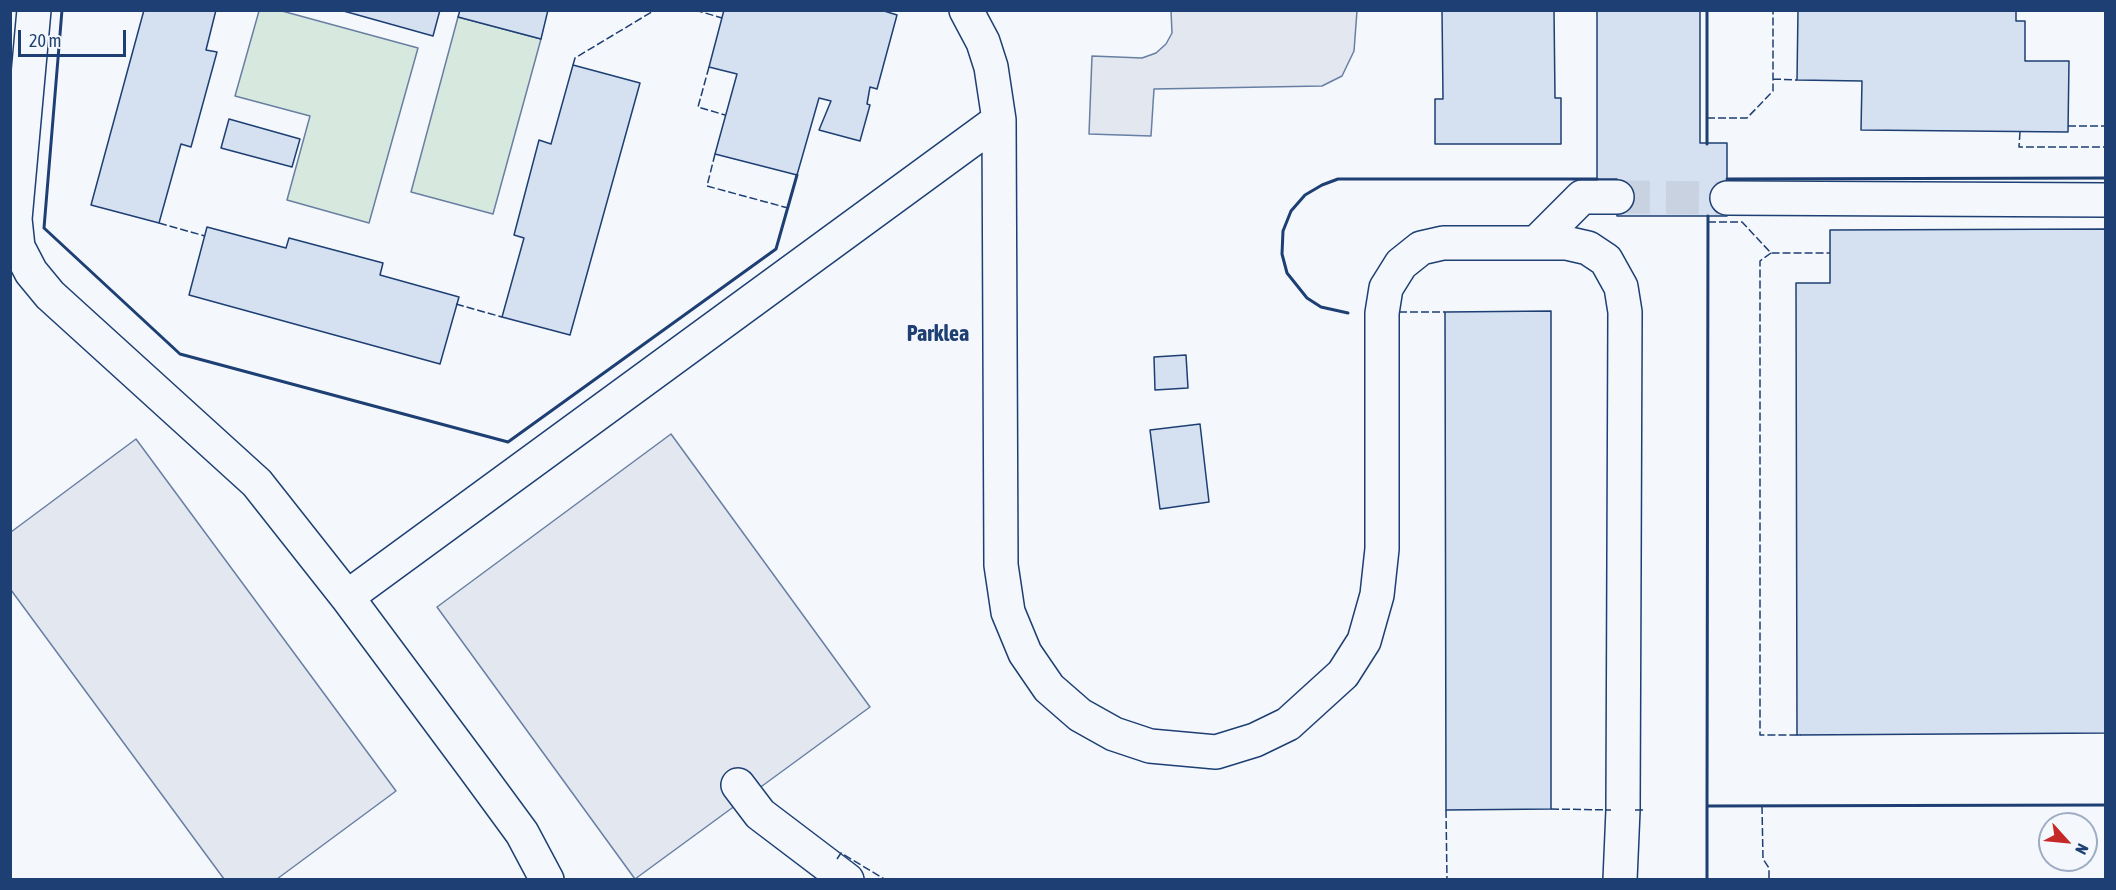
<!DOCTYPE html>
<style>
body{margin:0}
#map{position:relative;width:2116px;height:890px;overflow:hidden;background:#f4f7fb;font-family:"Asap Condensed",sans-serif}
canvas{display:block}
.frame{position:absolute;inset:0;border:12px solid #1d3f73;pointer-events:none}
.north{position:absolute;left:2038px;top:812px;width:60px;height:60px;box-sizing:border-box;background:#f4f7fb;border:2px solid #9eadc5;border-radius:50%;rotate:117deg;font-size:16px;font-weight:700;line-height:24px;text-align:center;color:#1d3f73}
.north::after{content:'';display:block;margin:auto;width:21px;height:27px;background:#c62828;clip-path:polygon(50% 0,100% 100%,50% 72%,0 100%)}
.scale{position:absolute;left:18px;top:30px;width:108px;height:27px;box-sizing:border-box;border:3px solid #1d3f73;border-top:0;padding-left:8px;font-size:18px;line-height:21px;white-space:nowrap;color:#1d3f73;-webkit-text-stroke:4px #f4f7fb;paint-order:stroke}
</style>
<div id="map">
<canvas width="2116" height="890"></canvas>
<div class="frame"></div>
<div class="north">N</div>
<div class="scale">20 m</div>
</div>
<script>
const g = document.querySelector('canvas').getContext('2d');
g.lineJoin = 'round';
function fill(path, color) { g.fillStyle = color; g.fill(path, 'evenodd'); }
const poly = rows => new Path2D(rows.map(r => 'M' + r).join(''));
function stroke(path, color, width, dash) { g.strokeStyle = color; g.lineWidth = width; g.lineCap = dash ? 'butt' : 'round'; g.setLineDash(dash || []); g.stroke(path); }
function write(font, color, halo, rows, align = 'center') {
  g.font = font + ' "Asap Condensed",sans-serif'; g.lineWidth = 4.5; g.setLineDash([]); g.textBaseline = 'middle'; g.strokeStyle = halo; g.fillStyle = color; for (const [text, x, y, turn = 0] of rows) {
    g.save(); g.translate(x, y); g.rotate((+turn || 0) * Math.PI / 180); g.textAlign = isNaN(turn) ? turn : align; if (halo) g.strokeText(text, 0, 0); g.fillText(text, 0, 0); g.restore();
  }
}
const green = poly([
 [259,11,282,11,418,48,369,223,287,200,310,116,235,96,259,11],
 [458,17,541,39,493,214,411,192,458,17]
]);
const parking = poly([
 [1171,11,1357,11,1354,51,1342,76,1322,86,1154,89,1151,136,1089,134,1092,56,1142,58,1156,53,1166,44,1172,33,1171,11],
 [671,434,870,707,635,879,437,607,671,434],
 [136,439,396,791,277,879,224,879,11,590,11,532,136,439]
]);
const building = poly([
 [144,10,216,10,206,50,217,52,191,147,181,144,159,223,91,205,144,10],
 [340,10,440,10,433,36,340,10],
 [460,10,548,10,541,39,458,17,460,10],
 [724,10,881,10,897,15,877,89,870,87,867,104,870,105,860,141,819,130,831,101,819,98,797,175,715,154,737,74,709,67,724,10],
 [1442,10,1554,10,1555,98,1561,98,1561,144,1435,144,1435,99,1443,99,1442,10],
 [1597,10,1700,10,1700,143,1727,143,1727,216,1617,216,1617,179,1597,179,1597,10],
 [1798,10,2016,10,2016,21,2025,21,2025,61,2069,61,2068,132,1861,130,1862,81,1797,80,1798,10],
 [573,65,640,83,570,335,502,317,524,238,514,235,539,140,551,144,573,65],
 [229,119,300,139,292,167,221,148,229,119],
 [207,227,286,248,289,238,383,263,380,275,459,297,440,364,189,295,207,227],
 [2106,229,2106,733,1797,735,1796,283,1830,283,1830,230,2106,229],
 [1551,311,1551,809,1446,810,1445,312,1551,311],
 [1186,355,1188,388,1155,390,1154,357,1186,355],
 [1200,424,1209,502,1160,509,1150,430,1200,424]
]);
const minorTunnel = poly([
 [1617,197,1727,198]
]);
const minor = poly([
 [34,10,15,219,18,247,31,272,50,295,257,483,347,597,475,769,522,833,547,880],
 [966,10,983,42,991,67,999,120,1001,565,1008,612,1025,653,1049,688,1080,715,1114,734,1150,746,1216,752,1255,740,1288,724,1343,674,1364,641,1377,595,1382,549,1382,313,1386,288,1401,264,1421,248,1443,243,1536,243,1582,197,1617,197],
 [1727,198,2106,200],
 [1536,243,1566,243,1588,248,1606,260,1621,287,1625,312,1623,810,1620,880],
 [347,597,999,120],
 [738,785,760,814,847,880]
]);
const fence = poly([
 [695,10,722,18],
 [573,65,575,58,655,10],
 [709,67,698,107,725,115],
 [1773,79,1797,80],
 [1707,118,1747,118,1773,91,1773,10],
 [2068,126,2106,126],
 [2020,132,2019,147,2106,147],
 [715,154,707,186,788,208],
 [1708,222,1742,222,1771,253,1830,253],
 [159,223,205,236],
 [1771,253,1760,261,1760,735,1801,735],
 [456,304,502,317],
 [1399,312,1445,312],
 [1762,806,1763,859,1769,868,1769,880],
 [1551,809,1611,810],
 [1446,810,1447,880],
 [1635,810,1645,810],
 [837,859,841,853,886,880]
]);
const wall = poly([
 [62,10,44,228,180,354,508,442,776,249,797,175],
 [1707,10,1707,144],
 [1727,179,2106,178],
 [1708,216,1707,806,2106,805],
 [1348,313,1321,307,1307,298,1287,273,1282,254,1283,231,1291,211,1305,195,1322,185,1338,179,1597,179],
 [1707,880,1707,806]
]);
const districtNames = [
 ["Parklea",938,334]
];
fill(green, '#d7e8df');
stroke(green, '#687fa3', 1.5);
fill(parking, '#e3e8f0');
stroke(parking, '#687fa3', 1.5);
fill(building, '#d5e0f0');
stroke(building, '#1d3f73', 1.5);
stroke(minorTunnel, '#c9d2e0', 33, [33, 16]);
stroke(minor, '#1d3f73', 36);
stroke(minor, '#f4f7fb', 33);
stroke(fence, '#1d3f73', 1.5, [8, 3]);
stroke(wall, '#1d3f73', 3);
write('bold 22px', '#1d3f73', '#f4f7fb', districtNames);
</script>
